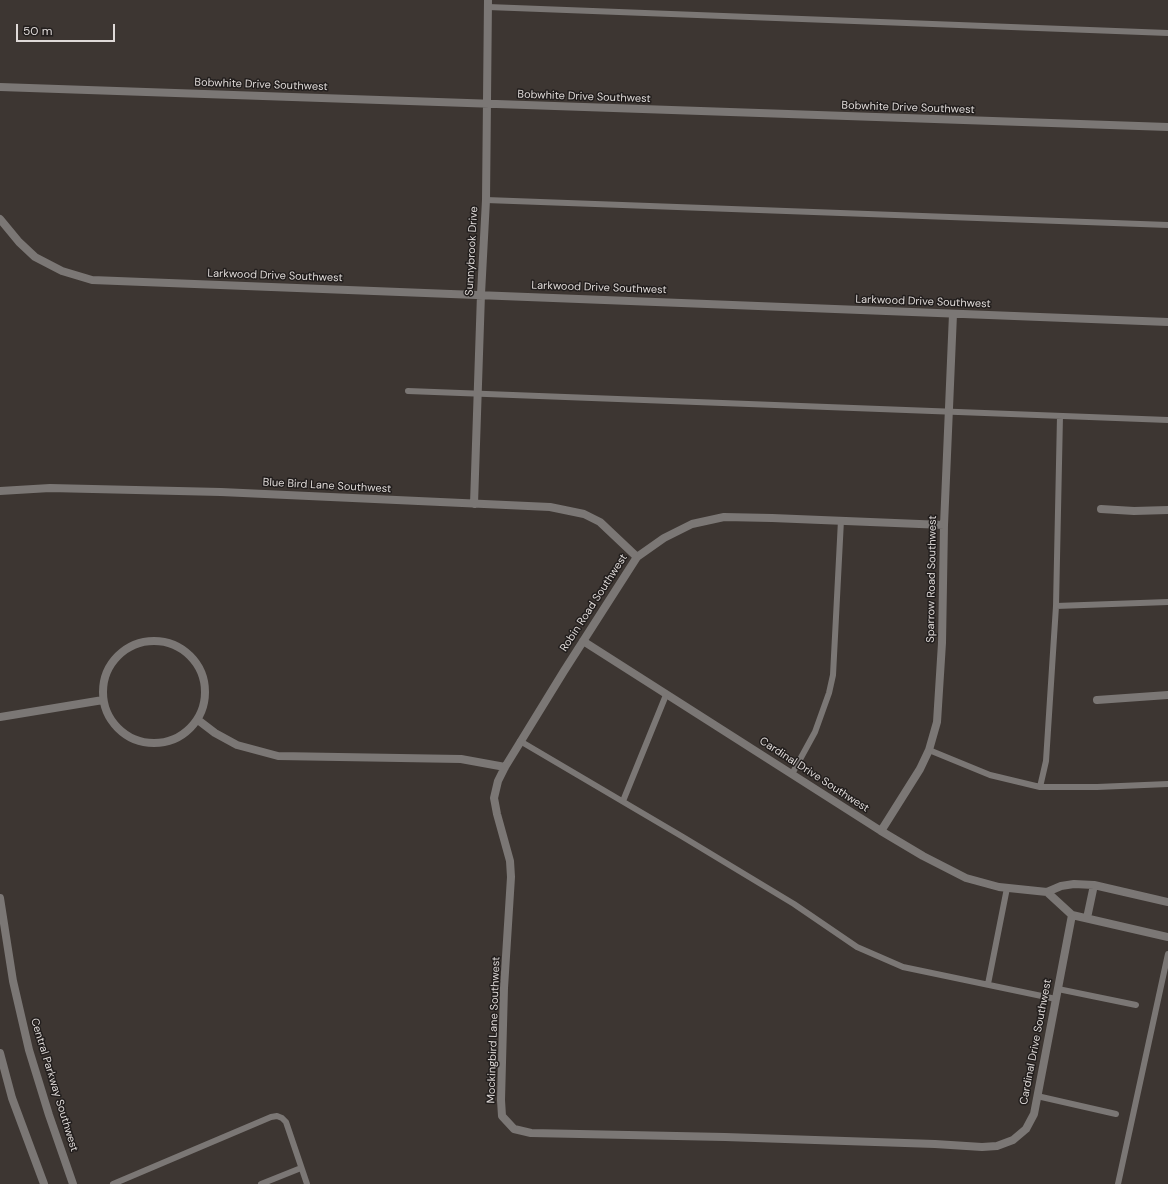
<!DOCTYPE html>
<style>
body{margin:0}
#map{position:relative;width:1168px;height:1184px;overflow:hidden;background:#3d3632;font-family:"DM Sans",sans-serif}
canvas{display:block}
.scale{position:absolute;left:16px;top:24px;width:99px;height:18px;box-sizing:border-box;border:2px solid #dfdad8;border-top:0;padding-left:5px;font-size:12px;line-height:14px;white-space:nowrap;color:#dfdad8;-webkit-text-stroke:3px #221e1d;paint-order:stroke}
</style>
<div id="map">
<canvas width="1168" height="1184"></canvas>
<div class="scale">50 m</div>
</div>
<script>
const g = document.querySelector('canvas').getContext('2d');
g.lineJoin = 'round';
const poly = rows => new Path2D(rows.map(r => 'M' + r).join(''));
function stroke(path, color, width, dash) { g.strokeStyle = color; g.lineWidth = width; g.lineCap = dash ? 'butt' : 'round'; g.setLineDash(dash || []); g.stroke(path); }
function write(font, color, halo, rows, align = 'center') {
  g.font = font + ' "DM Sans",sans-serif'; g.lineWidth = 3; g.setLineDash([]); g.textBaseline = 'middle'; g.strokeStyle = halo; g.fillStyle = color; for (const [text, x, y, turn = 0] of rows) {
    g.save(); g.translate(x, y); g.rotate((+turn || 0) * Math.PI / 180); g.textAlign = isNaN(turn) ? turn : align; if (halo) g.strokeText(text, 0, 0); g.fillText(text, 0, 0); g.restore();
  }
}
const service = poly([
 [488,7,1168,33],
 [486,200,1168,225],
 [408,391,1168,420],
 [1056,606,1168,602],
 [520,741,683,837,794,904,857,947,903,967,1056,999],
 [929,750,990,775,1040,787,1097,787,1168,784],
 [792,774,815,732,829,693,833,675,841,520],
 [1040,787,1046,761,1056,606,1060,416],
 [623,801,666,695],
 [988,984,1007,888],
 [1058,989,1136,1005],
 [1037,1096,1116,1114],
 [113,1184,271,1117,277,1116,282,1118,286,1122,307,1184],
 [261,1184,301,1168],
 [1118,1184,1168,954]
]);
const minor = poly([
 [0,87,1168,127],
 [0,219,19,242,35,257,62,271,92,280,1168,322],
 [0,491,50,488,221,492,550,507,584,514,600,522,637,557],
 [474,504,481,294,486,200,488,0],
 [1101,509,1134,511,1168,510],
 [944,525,772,518,724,517,692,524,664,538,637,557,564,671,505,767,498,781,494,798,497,814,510,861,511,877,504,988,501,1100,502,1116,514,1129,531,1133,725,1137,935,1144,982,1147,997,1146,1013,1140,1026,1129,1034,1114,1072,915],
 '103 692a51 51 0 1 1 102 0a51 51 0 1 1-102 0Z',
 [583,641,881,831,923,856,966,878,999,887,1047,892,1061,886,1074,884,1094,885,1168,902],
 [1097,700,1168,695],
 [0,717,103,700],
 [198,720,215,733,237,745,278,756,461,759,505,767],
 [881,831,920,769,929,750,937,722,942,643,944,525,953,314],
 [1047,892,1072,915,1168,937],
 [1087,918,1094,885]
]);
const tertiary = poly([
 [0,898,13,981,29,1050,49,1115,73,1184],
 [0,1053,12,1098,44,1184]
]);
const streetNames = [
 ["Bobwhite Drive Southwest",261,85,2],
 ["Bobwhite Drive Southwest",584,97,2],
 ["Bobwhite Drive Southwest",908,108,2],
 ["Sunnybrook Drive",472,251,-87],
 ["Larkwood Drive Southwest",275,276,2],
 ["Larkwood Drive Southwest",599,288,2],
 ["Larkwood Drive Southwest",923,302,2],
 ["Blue Bird Lane Southwest",327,486,3],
 ["Sparrow Road Southwest",932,579,-89],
 ["Robin Road Southwest",594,603,-57],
 ["Cardinal Drive Southwest",814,775,33],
 ["Mockingbird Lane Southwest",494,1030,-88],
 ["Cardinal Drive Southwest",1036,1042,-79],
 ["Central Parkway Southwest",54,1085,73]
];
stroke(service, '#7b7775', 6);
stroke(minor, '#7b7775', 8);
stroke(tertiary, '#7b7775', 8);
write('11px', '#dfdad8', '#221e1d', streetNames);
</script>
